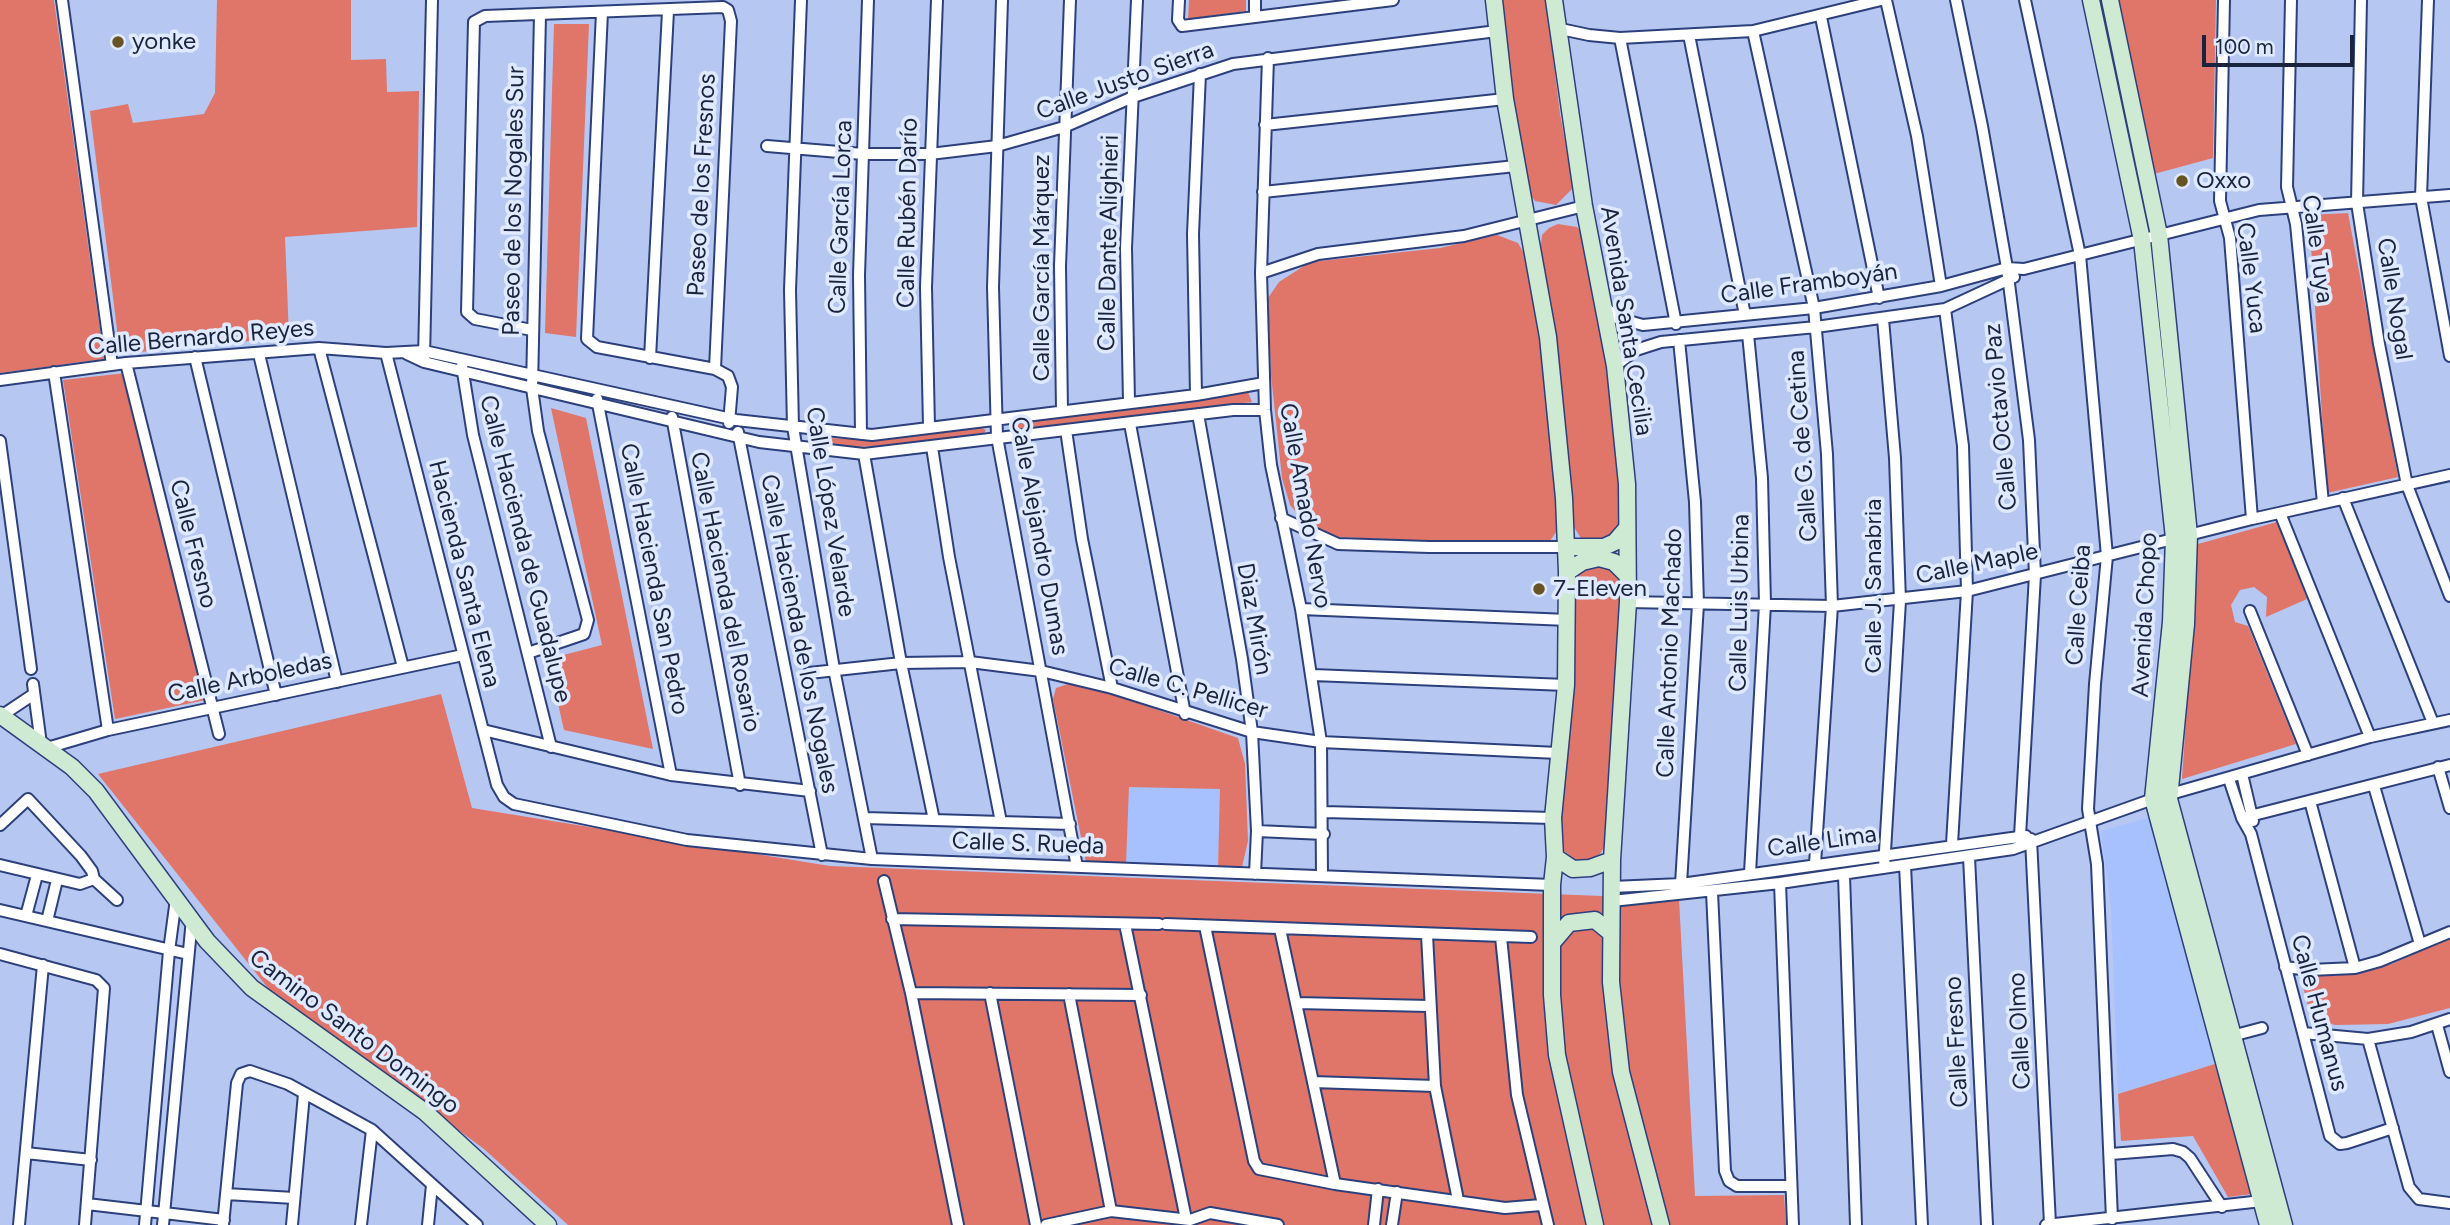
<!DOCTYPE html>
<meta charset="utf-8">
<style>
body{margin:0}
#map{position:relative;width:2450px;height:1225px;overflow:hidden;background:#b6c8f2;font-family:Figtree,sans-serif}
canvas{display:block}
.scale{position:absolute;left:2202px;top:35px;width:152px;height:32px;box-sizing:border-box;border:4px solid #1a243e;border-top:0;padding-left:9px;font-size:21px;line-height:24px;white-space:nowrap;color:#1a243e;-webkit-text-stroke:5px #dfe9ff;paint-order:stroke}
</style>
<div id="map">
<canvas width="2450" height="1225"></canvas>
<div class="scale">100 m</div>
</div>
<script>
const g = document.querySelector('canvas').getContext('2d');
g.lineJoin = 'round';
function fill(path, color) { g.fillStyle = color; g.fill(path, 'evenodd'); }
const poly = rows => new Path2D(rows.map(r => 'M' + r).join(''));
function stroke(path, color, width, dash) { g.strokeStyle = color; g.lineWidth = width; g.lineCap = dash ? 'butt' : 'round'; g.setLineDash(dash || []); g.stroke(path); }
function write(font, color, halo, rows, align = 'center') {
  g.font = font + ' Figtree,sans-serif'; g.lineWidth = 7; g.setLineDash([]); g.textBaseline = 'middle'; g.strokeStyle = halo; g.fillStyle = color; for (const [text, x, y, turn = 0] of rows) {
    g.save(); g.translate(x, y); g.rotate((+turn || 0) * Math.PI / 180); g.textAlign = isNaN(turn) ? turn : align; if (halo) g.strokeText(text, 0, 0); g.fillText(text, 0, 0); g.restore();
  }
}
const built = poly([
 [1129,786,1221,789,1218,868,1126,864],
 [2151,817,2215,1064,2118,1094,2111,908,2101,831]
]);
const green = poly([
 [0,0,54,0,104,359,0,373],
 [217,0,351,0,351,60,386,59,387,92,419,91,417,227,285,237,289,337,120,354,90,111,128,104,133,123,204,114,215,93],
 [1189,0,1246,0,1246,11,1188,19],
 [1501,0,1546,0,1560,114,1572,178,1572,189,1556,205,1535,201,1529,193,1517,132],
 [2100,0,2107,0,2153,219,2146,220],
 [2118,0,2216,0,2213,158,2154,174],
 [554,24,589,24,576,337,545,333],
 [2348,213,2398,477,2327,493,2309,215],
 [1558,224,1577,227,1584,236,1607,360,1617,438,1622,518,1615,537,1584,543,1572,524,1540,254,1542,235,1549,228],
 [1497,235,1518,243,1526,257,1537,312,1558,522,1556,532,1550,541,1540,546,1338,537,1322,533,1304,522,1290,505,1282,478,1271,375,1268,298,1279,282,1310,262,1440,248],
 [126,373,210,699,115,719,63,380],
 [1241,392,1248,392,1252,402,1017,429,1013,427,1015,424],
 [551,408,586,418,653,749,564,730,548,659,602,645],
 [982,428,986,430,984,433,884,446,852,447,817,442,813,438,883,439],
 [2277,522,2307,599,2266,617,2267,597,2254,587,2240,590,2231,605,2235,622,2248,626,2296,744,2182,779,2198,544],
 [1605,562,1616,570,1621,582,1620,655,1605,846,1600,854,1590,859,1576,860,1564,851,1560,841,1572,688,1574,586,1578,572,1591,565],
 [1068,684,1118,696,1238,738,1245,764,1248,841,1242,867,1218,868,1220,789,1129,787,1126,864,1086,862,1053,699,1056,688],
 [441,694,472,808,830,866,1679,899,1695,1196,1784,1195,1786,1225,568,1225,484,1149,271,992,98,774],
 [1875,860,1875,865,1685,893,1684,887],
 [2450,938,2450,1008,2388,1024,2335,1025,2311,1018,2300,974,2354,973,2392,964],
 [2215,1064,2252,1194,2228,1197,2193,1136,2121,1141,2118,1094]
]);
const street = poly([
 [62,0,112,365],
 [801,0,790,290,793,427,834,669,872,859],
 [1002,0,993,287,997,437,1077,867],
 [1179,0,1178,20,1182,26,1393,0],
 [1255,0,1255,17],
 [1886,0,1917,136,1941,286],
 [1956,0,1982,126,2007,268,2029,440,2035,575,2020,836],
 [2025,0,2080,255,2107,556,2095,684,2088,809,2097,864,2112,1219],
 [2224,0,2220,201,2230,238,2252,519],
 [2291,0,2287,187,2296,224,2323,503],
 [2361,0,2357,203,2379,344,2407,485,2450,596],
 [2428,0,2421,197,2450,356],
 [602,12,587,339,597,347,715,369,728,376,732,387,729,423],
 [1821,17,1879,298],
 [1556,28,1589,35,1620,38,1753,31,1881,0],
 [1753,31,1814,308,1827,454,1832,606,1815,864],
 [1689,35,1745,315],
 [1620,38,1676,324],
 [1268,58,1261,273,1265,410,1271,465,1301,609,1321,742,1322,876],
 [1265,125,1505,99],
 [767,146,863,154,930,154,997,146,1064,127,1133,97,1233,64,1497,31],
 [1263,192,1516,166],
 [1261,273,1318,254,1464,236,1584,206],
 [1604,306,1617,318,1643,325,1814,308,1941,286,2007,268,2024,269,2259,210,2450,195],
 [1945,309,1963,446,1967,591,1952,844],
 [1883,319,1895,458,1900,601,1884,868],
 [532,330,475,319,467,312,474,22,485,16,723,7,728,10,731,21,715,369],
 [1748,334,1762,478,1765,604,1750,873],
 [1679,340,1695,502,1698,604,1681,884],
 [319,348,403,667],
 [386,353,497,785,504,797,514,804,687,840,872,859,1552,885],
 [259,354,337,682],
 [407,354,424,362,759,442,864,454,1233,410,1265,410],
 [195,357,276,695],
 [424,358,432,0],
 [650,358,668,11],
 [126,363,219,734],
 [462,366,473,435,551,747],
 [1615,366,1636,350,1661,342,1816,327,1945,309,2014,277],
 [54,372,108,730],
 [0,380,126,363,319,348,386,353,424,351,736,420,872,435,1196,395,1264,383],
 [1196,395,1193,234,1200,74],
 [597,399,671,775],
 [1129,402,1126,248,1137,0],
 [1062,411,1060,266,1070,0],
 [1198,414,1242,659,1252,732,1257,831,1255,874],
 [672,417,740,785],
 [1130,424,1185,714],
 [929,427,926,287,937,0],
 [1066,430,1082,539,1112,688],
 [738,432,822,855],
 [861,434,859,275,868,0],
 [0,441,31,669],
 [932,447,949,557,1001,822],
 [864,454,901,663,934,820],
 [2343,498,2433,723],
 [2280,513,2370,737],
 [1281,518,1338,544,1429,547,1566,547],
 [1628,602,1832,606,1967,591,2252,519,2450,475],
 [1301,609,1568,620],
 [2250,611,2308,755],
 [528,653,584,634,588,620,538,431,532,388,540,15],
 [809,673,901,663,970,662,1041,671,1112,688,1252,732,1321,742,1558,753],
 [1313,675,1566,685],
 [33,684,41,744],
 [1,716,34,694],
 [483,730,671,775,810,791],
 [47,748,108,730,463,655],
 [2438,767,2450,808],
 [2242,774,2253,821],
 [2229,779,2242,818,2251,834,2330,1136,2340,1144,2347,1143,2393,1128],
 [2374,786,2420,944],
 [2310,801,2355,968],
 [1324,812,1553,818],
 [865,818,1070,824],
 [2242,818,2450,765],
 [0,825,28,799,81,856,92,871,94,879,117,900],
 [1257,831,1324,834],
 [2031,839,2050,1224],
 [1969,857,1987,1225],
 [0,865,80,884,94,879],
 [1905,865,1922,1225],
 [1844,875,1856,1225],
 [884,881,911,993,958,1225],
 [1780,883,1793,1225],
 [1612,887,1681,884,2026,836],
 [1712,892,1725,1171,1729,1181,1737,1186,1791,1186],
 [1612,901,1780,883,2013,849,2153,799,2370,737,2450,720],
 [0,910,188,954],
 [26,916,37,875],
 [892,919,1159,924],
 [47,921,57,880],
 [1125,924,1186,1219],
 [1166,924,1531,937],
 [1205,926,1254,1161,1259,1169,1335,1184,1505,1208,1541,1205],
 [1280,929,1335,1184],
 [1427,935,1435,1086,1458,1200],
 [1501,937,1517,1095,1548,1225],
 [0,954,96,980,104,988,85,1225],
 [2285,967,2310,970,2355,968,2380,961,2450,932],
 [911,993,1141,995],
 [990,993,1036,1225],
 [1069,994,1111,1211],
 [1297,1003,1429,1006],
 [2437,1025,2450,1072],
 [2303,1033,2368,1039,2411,1032,2450,1019],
 [2228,1037,2262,1028],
 [2368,1039,2409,1187,2419,1199,2450,1203],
 [1313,1082,1435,1086],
 [26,1153,91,1160],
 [2111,1154,2173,1149,2183,1152,2190,1158,2222,1207],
 [226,1194,294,1198],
 [87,1204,224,1220],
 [19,1225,43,965],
 [145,1225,169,951,176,899],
 [163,1225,192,919],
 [223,1225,237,1083,241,1074,250,1071,288,1084,372,1130,477,1225],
 [292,1225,304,1094],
 [361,1225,372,1130],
 [428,1225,432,1185],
 [1046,1225,1111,1211,1190,1220,1210,1213,1278,1225],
 [1374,1225,1378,1189],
 [1392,1225,1397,1192],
 [2046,1225,2262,1201]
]);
const secondary = poly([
 [1494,0,1505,99,1548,337,1564,498,1567,572,1566,685,1553,818,1555,857,1552,885,1552,995,1557,1055,1595,1225],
 [1554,0,1584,206,1615,366,1627,484,1628,602,1612,860,1611,982,1621,1072,1661,1225],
 [2091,0,2142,240,2174,538,2171,622,2153,799,2268,1225],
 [2110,0,2159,235,2189,535,2186,624,2169,799,2284,1225],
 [1566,547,1604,547,1615,542,1627,528],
 [1567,572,1582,562,1599,558,1614,562,1627,575],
 [0,715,72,767,96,791,207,941,252,988,425,1112,548,1225],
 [1555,857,1573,869,1590,868,1612,860],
 [1552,943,1569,923,1595,920,1611,933]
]);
const markers = [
 [118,42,7,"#675422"],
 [2182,181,7,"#675422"],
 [1539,589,7,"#675422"]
];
const poiNames = [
 ["yonke",132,42],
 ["Oxxo",2196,181],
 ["7-Eleven",1553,589]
];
const streetNames = [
 ["Calle Justo Sierra",1125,81,-20],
 ["Paseo de los Fresnos",702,185,-87],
 ["Paseo de los Nogales Sur",514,201,-89],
 ["Calle Rubén Darío",908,213,-89],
 ["Calle García Lorca",841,217,-88],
 ["Calle Dante Alighieri",1109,243,-89],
 ["Calle Tuya",2317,249,82],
 ["Calle García Márquez",1042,268,-90],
 ["Calle Yuca",2251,278,83],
 ["Calle Framboyán",1809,284,-8],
 ["Calle Nogal",2394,299,81],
 ["Avenida Santa Cecilia",1626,321,81],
 ["Calle Bernardo Reyes",201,338,-5],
 ["Calle Octavio Paz",2001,417,-95],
 ["Calle G. de Cetina",1803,446,-94],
 ["Calle Amado Nervo",1305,506,80],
 ["Calle López Velarde",830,512,81],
 ["Calle Alejandro Dumas",1039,536,80],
 ["Calle Fresno",193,544,76],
 ["Calle Hacienda de Guadalupe",525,549,76],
 ["Calle Maple",1977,564,-12],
 ["Hacienda Santa Elena",464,574,76],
 ["Calle Hacienda San Pedro",654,579,79],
 ["Calle J. Sanabria",1874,586,-90],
 ["Calle Hacienda del Rosario",725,592,79],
 ["Calle Luis Urbina",1740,603,-89],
 ["Calle Ceiba",2079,605,-86],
 ["Avenida Chopo",2145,615,-87],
 ["Diaz Mirón",1254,619,80],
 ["Calle Hacienda de los Nogales",799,634,79],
 ["Calle Antonio Machado",1670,653,-88],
 ["Calle Arboledas",250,678,-12],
 ["Calle C. Pellicer",1188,689,16],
 ["Calle Lima",1822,842,-8],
 ["Calle S. Rueda",1028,844,2],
 ["Calle Humanus",2319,1013,75],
 ["Calle Olmo",2020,1031,-93],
 ["Camino Santo Domingo",354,1032,37],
 ["Calle Fresno",1957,1042,-93]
];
fill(built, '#a7c0fe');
fill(green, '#e07569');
stroke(street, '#2c407c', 14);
stroke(secondary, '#2c407c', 19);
stroke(street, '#fff', 10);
stroke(secondary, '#ceead3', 16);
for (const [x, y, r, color] of markers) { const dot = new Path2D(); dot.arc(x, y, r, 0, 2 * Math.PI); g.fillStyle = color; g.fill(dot); stroke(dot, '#dfe9ff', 2.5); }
write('24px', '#1a243e', '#dfe9ff', poiNames, 'left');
write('24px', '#1a243e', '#dfe9ff', streetNames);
</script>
